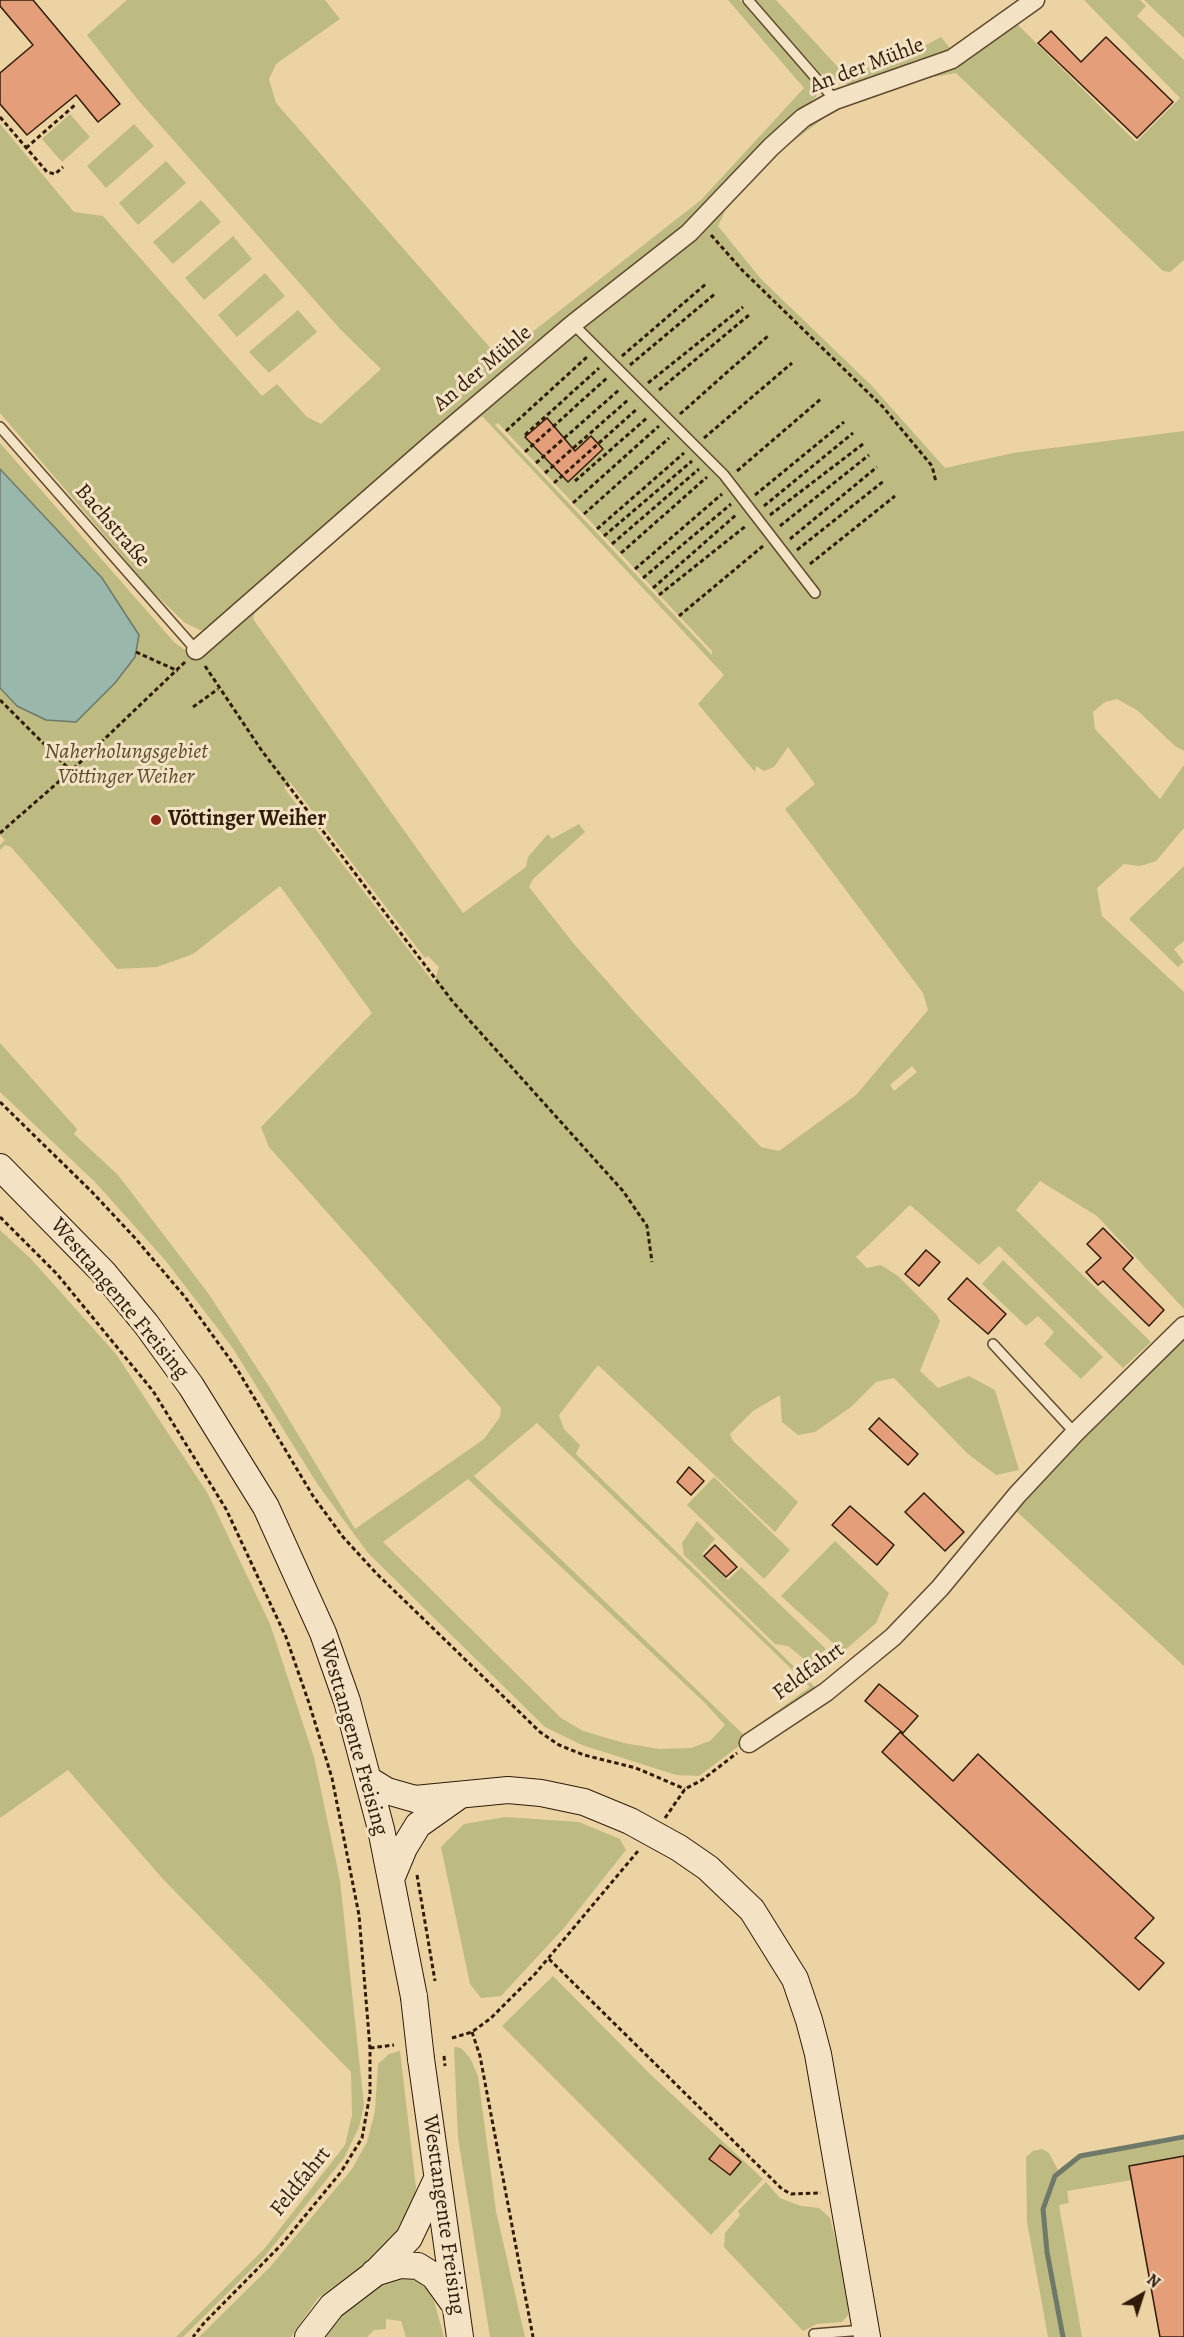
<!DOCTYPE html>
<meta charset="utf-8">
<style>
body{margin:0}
#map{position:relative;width:1184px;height:2337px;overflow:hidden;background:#ecd3a4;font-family:Alegreya,serif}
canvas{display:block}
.north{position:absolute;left:1112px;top:2265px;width:60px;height:60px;-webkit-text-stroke:4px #f3e2c4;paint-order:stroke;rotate:39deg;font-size:16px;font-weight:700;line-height:24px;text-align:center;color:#301c09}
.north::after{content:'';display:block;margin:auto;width:21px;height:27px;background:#301c09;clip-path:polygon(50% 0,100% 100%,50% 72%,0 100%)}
</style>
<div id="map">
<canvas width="1184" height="2337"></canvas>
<div class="north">N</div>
</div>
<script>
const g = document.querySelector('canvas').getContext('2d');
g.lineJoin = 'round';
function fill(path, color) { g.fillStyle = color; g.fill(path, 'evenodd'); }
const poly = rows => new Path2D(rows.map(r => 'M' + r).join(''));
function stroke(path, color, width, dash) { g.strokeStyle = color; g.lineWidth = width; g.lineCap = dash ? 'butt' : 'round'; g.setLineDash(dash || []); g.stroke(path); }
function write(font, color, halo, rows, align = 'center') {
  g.font = font + ' Alegreya,serif'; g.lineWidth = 6; g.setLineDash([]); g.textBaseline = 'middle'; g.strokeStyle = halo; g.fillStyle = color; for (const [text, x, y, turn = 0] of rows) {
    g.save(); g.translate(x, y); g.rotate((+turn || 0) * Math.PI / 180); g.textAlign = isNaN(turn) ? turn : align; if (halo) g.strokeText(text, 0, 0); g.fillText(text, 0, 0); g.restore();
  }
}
const green = poly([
 [127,0,325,0,340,19,276,64,269,79,276,103,499,358,701,200,804,88,728,0,740,0,807,75,817,91,816,97,691,221,525,350,208,631,200,630,185,623,151,590,0,413,0,124,74,212,103,216,262,396,277,384,307,417,321,424,381,369,341,330,138,100,87,35],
 [755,0,776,0,836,65,851,73,898,60,941,37,953,52,854,85,846,84,820,73],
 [1084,0,1140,0,1146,6,1137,16,1184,60,1184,260,1170,272,1163,271,956,73,928,78,853,102,828,115,780,151,726,209,718,226,761,279,872,386,945,468,1013,453,1184,431,1184,751,1175,746,1137,710,1117,699,1105,702,1093,712,1095,729,1160,799,1184,765,1184,828,1156,861,1140,866,1124,864,1097,888,1102,916,1184,992,1184,1309,1097,1216,1040,1181,1016,1210,1151,1342,1123,1368,999,1246,979,1265,910,1205,856,1257,867,1268,881,1265,898,1276,937,1315,940,1321,920,1371,938,1388,969,1376,995,1390,1019,1470,996,1475,968,1454,894,1378,876,1382,851,1407,815,1432,798,1435,782,1422,780,1395,753,1411,730,1434,733,1441,798,1502,775,1532,598,1365,559,1415,564,1429,580,1445,576,1454,816,1688,699,1776,676,1775,582,1745,545,1727,368,1553,318,1485,232,1347,165,1260,95,1182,0,1092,0,1043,77,1129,74,1134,118,1175,208,1293,270,1388,355,1529,484,1439,500,1417,501,1408,269,1147,261,1127,372,1013,280,886,193,954,157,967,117,969,11,847,5,845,0,850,0,845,5,840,0,835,0,443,174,642,188,652,373,504,577,333,700,237,754,172,802,128,826,112,915,78,957,67,1016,23,1136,142,1180,98],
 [482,416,724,675,698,704,755,772,756,766,764,771,774,767,788,747,815,784,785,809,923,993,928,1010,856,1095,779,1151,761,1147,636,1014,574,944,529,887,533,879,585,832,579,824,552,839,548,834,528,857,526,867,463,913,253,619,255,613,345,533],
 [498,423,712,651,712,655,495,425],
 [290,782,425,958,428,956,439,967,434,983,284,788],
 [912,1066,917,1072,894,1091,890,1085],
 [537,1423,810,1687,744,1735,474,1476],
 [468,1479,706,1704,725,1725,710,1741,691,1748,659,1749,624,1743,583,1731,561,1718,383,1542],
 [1144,0,1184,0,1184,38],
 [70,114,90,137,62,162,42,139],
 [134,124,154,146,106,188,87,166],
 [166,161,186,183,138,225,119,203],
 [201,200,221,222,173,264,153,242],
 [233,236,252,259,204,300,185,278],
 [265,273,285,296,237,337,218,315],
 [298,310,317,332,269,373,249,352],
 [1184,866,1184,941,1174,949,1184,962,1178,967,1129,919],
 [0,1230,31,1259,116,1354,208,1494,270,1624,314,1757,340,1880,364,2105,359,2127,344,2158,265,2256,183,2337,176,2337,265,2248,345,2145,352,2115,351,2072,162,1878,68,1770,0,1818],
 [1003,1260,1103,1357,1081,1379,1044,1344,1054,1332,1038,1316,1026,1326,982,1284],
 [1184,1333,1184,1666,1014,1509,1080,1433],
 [714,1477,790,1550,764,1579,687,1505],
 [697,1521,715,1539,702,1554,728,1580,741,1567,826,1649,808,1662,788,1646,775,1644,684,1555,682,1543],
 [835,1541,889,1593,876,1623,843,1652,781,1596],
 [506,1817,579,1822,620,1839,626,1850,564,1928,501,1996,481,1998,470,1984,441,1847,464,1824],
 [553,1976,650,2074,763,2179,711,2235,502,2026],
 [454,2047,461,2048,470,2058,478,2076,496,2211,525,2337,490,2337,458,2138],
 [400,2051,416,2187,414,2208,406,2226,386,2248,318,2298,291,2337,199,2337,270,2267,352,2169,367,2142,375,2111,378,2064,389,2054],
 [1184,2140,1184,2156,1129,2166,1132,2180,1067,2191,1069,2203,1059,2205,1082,2337,1048,2337,1027,2222,1026,2157,1033,2151,1042,2149,1049,2153,1060,2174,1082,2157],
 [766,2182,780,2198,801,2206,819,2208,830,2218,847,2287,848,2315,842,2322,817,2324,803,2331,724,2247,725,2233,740,2215,738,2211],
 [397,2278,419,2281,427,2290,434,2301,444,2337,406,2337,401,2321,386,2319,386,2329,374,2330,367,2337,321,2337,335,2318,384,2282]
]);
const water = poly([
 [0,469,102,578,139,635,135,657,115,683,76,722,46,720,17,706,0,688,0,469]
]);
const stream = poly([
 [1063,2337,1047,2252,1043,2209,1055,2176,1080,2156,1184,2137]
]);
const building = poly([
 [0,0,33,0,120,104,98,122,76,95,27,135,0,104,0,73,33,45,0,6,0,0],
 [1051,31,1081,62,1106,37,1173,102,1137,138,1038,43,1051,31],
 [547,418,575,451,591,436,603,449,568,482,525,437,547,418],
 [1103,1228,1133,1258,1123,1269,1164,1310,1149,1326,1103,1281,1098,1285,1086,1272,1101,1258,1087,1244,1103,1228],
 [926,1250,940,1262,919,1286,905,1274,926,1250],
 [967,1278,1006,1314,988,1334,948,1299,967,1278],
 [879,1418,918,1454,908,1465,869,1429,879,1418],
 [689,1467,704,1481,691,1495,677,1482,689,1467],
 [924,1493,964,1532,945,1551,905,1512,924,1493],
 [850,1506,894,1545,877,1565,832,1525,850,1506],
 [715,1545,737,1567,726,1577,704,1556,715,1545],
 [879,1684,918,1716,903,1733,865,1701,879,1684],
 [900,1732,953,1781,978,1754,1154,1918,1135,1938,1164,1963,1139,1990,882,1752,900,1732],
 [720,2145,741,2162,730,2175,709,2159,720,2145],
 [1184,2156,1184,2337,1160,2337,1129,2166,1184,2156]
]);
const path = poly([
 [0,117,47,172,55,174,63,167],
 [26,148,76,104],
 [711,235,743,271,883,407,932,466,936,482],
 [622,356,707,283],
 [630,365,716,293],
 [648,383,743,307],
 [659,390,749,315],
 [680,414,768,336],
 [506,431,588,356],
 [525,435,599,368],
 [704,438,792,363],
 [525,452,608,377],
 [536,463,620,389],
 [737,471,822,398],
 [545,473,629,399],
 [575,481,648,417],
 [554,483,638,408],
 [755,495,844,422],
 [573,503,659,426],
 [764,506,853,433],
 [584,514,669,438],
 [770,515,863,444],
 [780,526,869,455],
 [597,529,684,453],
 [604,536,692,461],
 [790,539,877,467],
 [612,544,699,469],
 [797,550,885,480],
 [621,553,707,477],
 [810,564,895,496],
 [635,569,722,494],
 [643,578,731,504],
 [653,588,737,514],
 [659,595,747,525],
 [679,616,763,546],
 [136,652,178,671],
 [205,666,262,751,453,1002,623,1191,647,1226,652,1262],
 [0,700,71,771],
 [193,707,218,689],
 [0,833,71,771,185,662],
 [0,1102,92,1192,135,1238,185,1297,237,1369,313,1496,343,1537,377,1574,540,1732,559,1745,584,1755,636,1768,685,1789],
 [0,1217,57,1274,153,1391,226,1509,286,1637,309,1703,332,1778,359,1915,370,2048,370,2094,362,2138,341,2172,282,2244,204,2323,193,2337],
 [665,1818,685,1789,702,1780,737,1753],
 [417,1875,435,1981],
 [549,1959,782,2189,791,2194,821,2193],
 [472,2032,480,2056,533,2337],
 [452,2038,472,2032,491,2018,535,1974,638,1851],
 [370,2048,394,2045]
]);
const lane = poly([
 [748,0,835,100],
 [573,324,724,475,815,593],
 [0,427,196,650],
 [993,1344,1075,1433],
 [814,2334,863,2330]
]);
const street = poly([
 [196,650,435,441,573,324,689,233,771,147,803,118,835,100,952,59,1035,0],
 [749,1743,826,1692,893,1637,940,1588,1017,1495,1075,1433,1184,1326]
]);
const secondary = poly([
 [0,1167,103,1272,146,1324,191,1386,266,1507,323,1633,347,1701,381,1829,414,1997],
 [369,1780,387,1791,415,1799,508,1790,541,1793,584,1802,630,1821,679,1848,708,1868,752,1910,795,1979,809,2020,818,2054,867,2337],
 [391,1879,404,1848,418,1825,459,1796],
 [421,2059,460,2337],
 [374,2273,400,2265,418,2266,434,2276,452,2301],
 [308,2337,332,2306,374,2274,409,2238,436,2181]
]);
const pathBridge = poly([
 [444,2056,445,2066]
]);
const secondaryBridge = poly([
 [414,1997,421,2059]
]);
const markers = [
 [156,820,6,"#8f2418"]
];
const streetNames = [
 ["An der Mühle",867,66,-21],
 ["An der Mühle",483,369,-40],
 ["Bachstraße",112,526,49],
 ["Westtangente Freising",119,1299,50],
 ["Feldfahrt",809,1672,-36],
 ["Westtangente Freising",353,1738,74],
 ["Feldfahrt",301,2182,-51],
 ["Westtangente Freising",443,2215,82]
];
const parkNames = [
 ["Naherholungsgebiet",126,753],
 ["Vöttinger Weiher",126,778]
];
const poiNames = [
 ["Vöttinger Weiher",168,820]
];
fill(green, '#bdbb82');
fill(water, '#99b7ab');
stroke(water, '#6f796a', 1.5);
stroke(stream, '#6f796a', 5);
fill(building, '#e49e79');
stroke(building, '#301c09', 1.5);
stroke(lane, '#5f4a30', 12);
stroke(street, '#5f4a30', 21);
stroke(secondary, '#301c09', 28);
stroke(path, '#301c09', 3, [4.5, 3]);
stroke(lane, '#f3e2c4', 9);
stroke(street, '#f3e2c4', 18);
stroke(secondary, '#f3e2c4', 26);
stroke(secondaryBridge, '#301c09', 28, []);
stroke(pathBridge, '#301c09', 3, [4.5, 3]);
stroke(secondaryBridge, '#f3e2c4', 26);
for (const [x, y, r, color] of markers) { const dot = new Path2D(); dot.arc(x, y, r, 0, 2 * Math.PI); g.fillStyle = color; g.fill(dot); stroke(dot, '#f3e2c4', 2); }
write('22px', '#301c09', '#f3e2c4', streetNames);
write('italic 22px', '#5a4c2d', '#f3e2c4', parkNames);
write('bold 22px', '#301c09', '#f3e2c4', poiNames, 'left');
</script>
